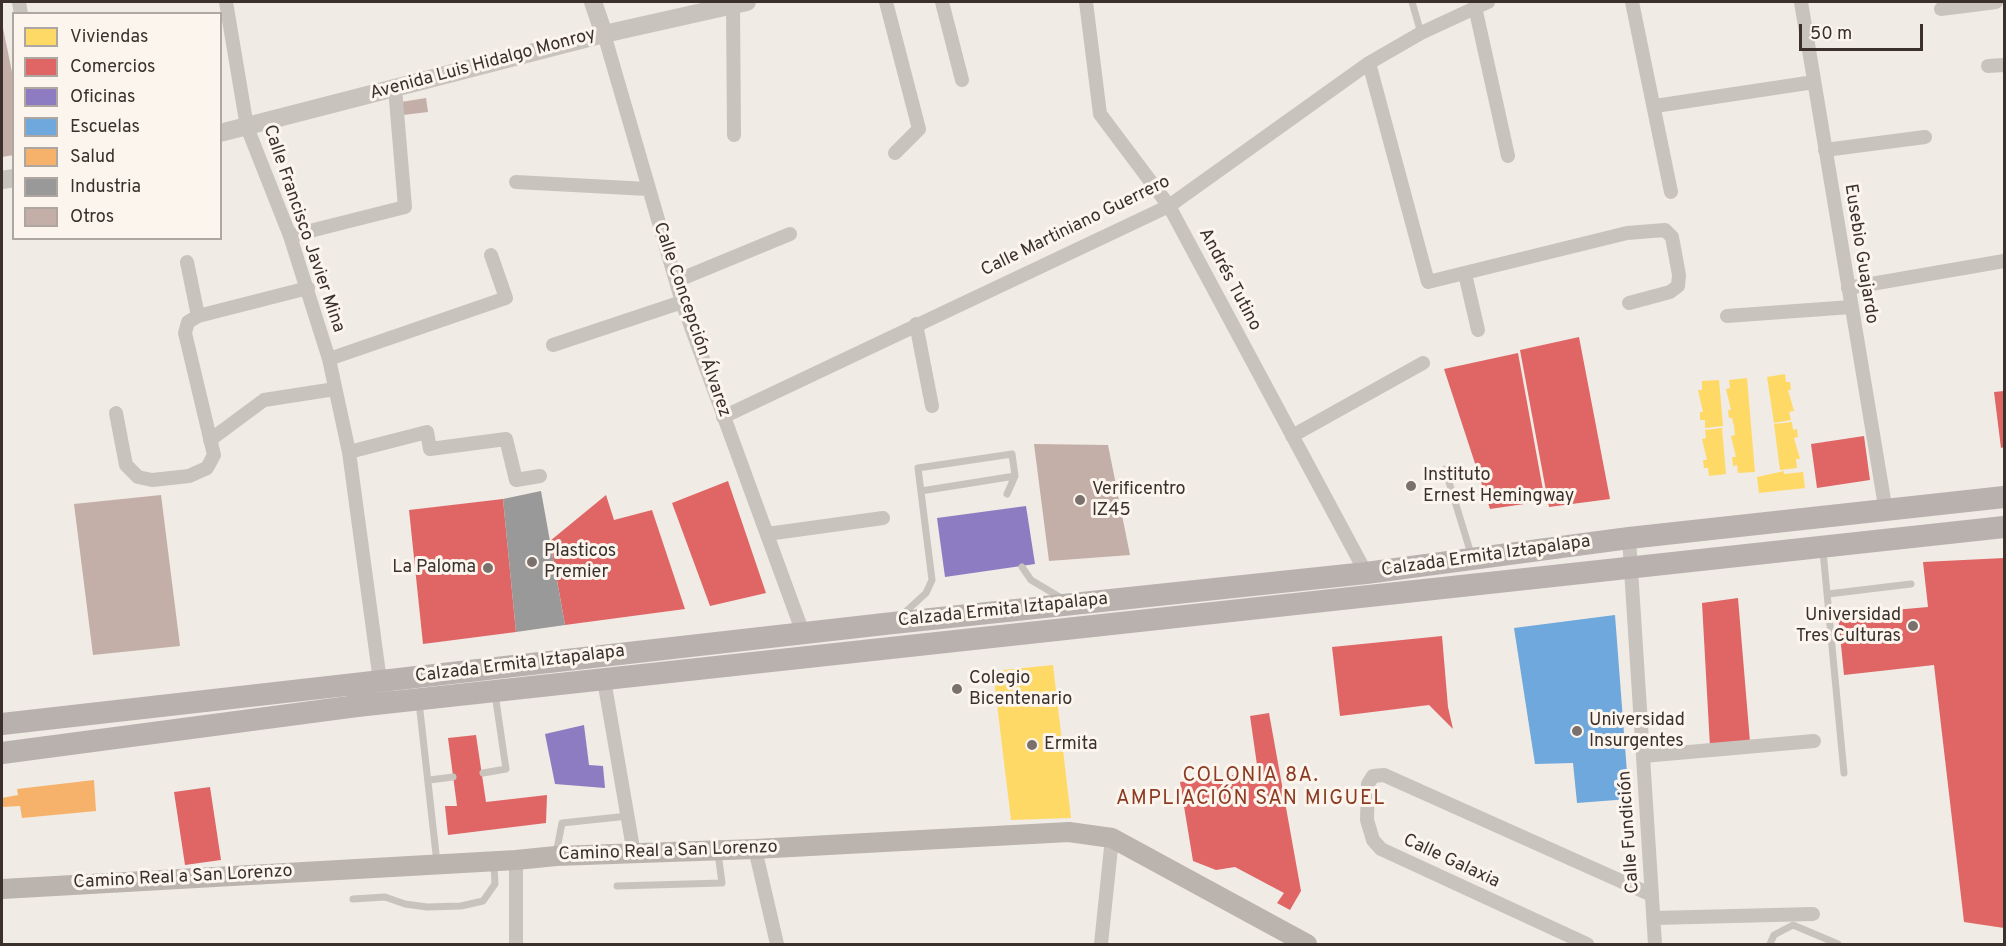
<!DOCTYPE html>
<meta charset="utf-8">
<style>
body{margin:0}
#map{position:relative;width:2006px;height:946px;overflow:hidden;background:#f0ebe5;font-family:Overpass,sans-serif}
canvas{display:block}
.frame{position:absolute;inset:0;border:3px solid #3b302b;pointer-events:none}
.legend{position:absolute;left:12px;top:12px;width:210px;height:228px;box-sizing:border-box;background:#fbf5ee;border:2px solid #aea6a0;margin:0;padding:8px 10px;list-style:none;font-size:18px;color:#3b302b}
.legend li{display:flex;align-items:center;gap:12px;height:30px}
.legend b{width:30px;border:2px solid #aea6a0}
.scale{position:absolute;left:1799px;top:24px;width:124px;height:27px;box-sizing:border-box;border:3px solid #3b302b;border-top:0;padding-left:8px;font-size:18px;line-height:21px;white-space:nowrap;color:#3b302b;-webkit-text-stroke:4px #fbf5ee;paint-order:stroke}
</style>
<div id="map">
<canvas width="2006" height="946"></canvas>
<div class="frame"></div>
<ul class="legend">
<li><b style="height:16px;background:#ffd966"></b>Viviendas</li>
<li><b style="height:16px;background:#e06666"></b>Comercios</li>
<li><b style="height:16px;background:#8e7cc3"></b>Oficinas</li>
<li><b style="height:16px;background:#6fa8dc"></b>Escuelas</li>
<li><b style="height:16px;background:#f6b26b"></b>Salud</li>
<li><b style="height:16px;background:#999"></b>Industria</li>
<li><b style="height:16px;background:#c3afa7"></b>Otros</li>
</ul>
<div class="scale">50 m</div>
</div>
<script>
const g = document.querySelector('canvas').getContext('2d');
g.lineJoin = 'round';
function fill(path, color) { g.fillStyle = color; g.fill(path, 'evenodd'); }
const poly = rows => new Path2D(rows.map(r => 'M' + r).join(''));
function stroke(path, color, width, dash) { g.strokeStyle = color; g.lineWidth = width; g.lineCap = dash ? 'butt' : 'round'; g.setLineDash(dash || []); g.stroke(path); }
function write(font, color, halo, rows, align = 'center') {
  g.font = font + ' Overpass,sans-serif'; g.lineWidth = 6; g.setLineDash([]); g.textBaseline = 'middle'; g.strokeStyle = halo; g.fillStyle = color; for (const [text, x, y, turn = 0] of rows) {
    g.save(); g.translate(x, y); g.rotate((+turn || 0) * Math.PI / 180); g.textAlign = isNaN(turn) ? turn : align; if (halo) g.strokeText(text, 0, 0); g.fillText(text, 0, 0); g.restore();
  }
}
const homes = poly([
 [1785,374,1786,382,1790,382,1791,390,1788,390,1794,411,1789,412,1791,420,1774,423,1767,377],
 [1747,378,1755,472,1738,473,1737,465,1733,466,1732,457,1736,457,1731,436,1735,435,1734,426,1732,418,1729,418,1728,410,1731,410,1726,389,1730,388,1729,380],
 [1719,380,1723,426,1705,428,1705,420,1700,420,1700,412,1703,412,1698,390,1702,390,1702,381],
 [1792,422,1793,430,1797,429,1798,437,1794,438,1800,459,1796,459,1797,468,1780,470,1774,424],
 [1722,428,1726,474,1709,476,1708,468,1704,468,1703,460,1707,460,1702,439,1706,438,1705,430],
 [1784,471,1784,474,1803,472,1805,488,1759,493,1757,477],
 [1053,665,1071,818,1011,820,993,671]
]);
const shops = poly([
 [1579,337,1610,499,1549,507,1520,350],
 [1518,353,1545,501,1490,509,1444,369],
 [2004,391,2004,447,2001,448,1994,392],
 [1864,436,1870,480,1817,488,1811,444],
 [728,481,766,593,710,606,672,503],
 [606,495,614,520,652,510,685,609,565,625,550,541],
 [503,499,516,632,423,644,409,510],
 [2004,558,2004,928,1964,922,1934,665,1844,675,1838,615,1928,607,1923,562],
 [1738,598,1750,742,1710,747,1702,603],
 [1442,636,1448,707,1453,729,1429,705,1340,716,1332,647],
 [1269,713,1301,891,1290,910,1277,903,1284,893,1235,867,1216,870,1193,861,1180,782,1258,772,1250,716],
 [476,735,486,802,547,795,546,823,448,835,445,806,457,806,448,738],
 [210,787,221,860,185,865,174,792]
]);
const offices = poly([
 [1026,506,1035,564,945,577,937,518],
 [584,725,589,765,603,766,605,788,555,784,545,734]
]);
const schools = poly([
 [1615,615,1629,799,1577,803,1573,763,1535,764,1514,628]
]);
const health = poly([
 [94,780,96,811,22,818,20,806,2,807,2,798,18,795,17,789]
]);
const industry = poly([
 [541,491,565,625,516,632,503,499]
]);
const building = poly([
 [2,23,14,82,14,155,2,157],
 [426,98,428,112,403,115,401,102],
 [1034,444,1108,445,1130,555,1049,561],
 [161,495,180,646,93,655,74,504]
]);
const service = poly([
 [1412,2,1421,33],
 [1445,469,1472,557],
 [921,491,1015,476],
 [1823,551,1844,773],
 [1022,567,1031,580,1063,599],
 [1828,594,1911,584],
 [901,616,926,593,932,580,918,468,1012,454,1015,476,1007,494],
 [419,702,437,863],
 [483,773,506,769,495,694],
 [429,780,453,777],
 [556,854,562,823,628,816],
 [617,886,722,883,718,853],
 [353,899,385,897,405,904,427,907,461,906,483,901,495,884,494,863],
 [1770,944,1774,935,1793,925,1838,944]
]);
const minor = poly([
 [19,2,21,14],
 [226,2,247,127,290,236,329,359,349,452,380,681],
 [886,2,919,129,895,153],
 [942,2,962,80],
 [1086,2,1100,114,1169,206,1366,573],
 [1632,2,1671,192],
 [1801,2,1886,512],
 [733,5,734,135],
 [1475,7,1508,156],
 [1941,9,1996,2],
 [604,34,682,302,803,633],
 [1369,63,1428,282,1627,233,1665,230,1672,237,1679,275,1678,286,1670,292,1629,303],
 [1988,66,2004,65],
 [1655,106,1814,82],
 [1825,150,1925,137],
 [516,182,648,189],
 [290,236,405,207,395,88],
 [187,262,198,316],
 [1465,274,1478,330],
 [676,281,790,234],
 [1848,288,2004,261],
 [1727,316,1851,307],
 [916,324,932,406],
 [553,345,682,302],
 [329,359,506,298,491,255],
 [116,413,126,465,138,477,152,480,189,476,207,468,214,455,185,333,188,322,198,316,308,288],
 [723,417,1169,206,1369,63,1421,33,1488,2],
 [1292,436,1423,363],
 [210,440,264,400,335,389],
 [349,452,427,432,430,449,506,439,516,480,540,476],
 [767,534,883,518],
 [1629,538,1655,944],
 [604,680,634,854],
 [1643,756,1814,741],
 [755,849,777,944],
 [1654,918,1813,914],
 [516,944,516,860],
 [1101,944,1112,838],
 [1587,944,1381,849,1373,840,1367,820,1368,784,1373,776,1384,775,1652,895]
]);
const tertiary = poly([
 [593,2,604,34],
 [220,133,604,34,747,2],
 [2,180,14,178]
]);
const secondary = poly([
 [2,889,516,860,556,856,755,849,1069,832,1112,838,1307,944]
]);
const primary = poly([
 [2,724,893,623,1366,573,1629,538,2004,497],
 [2,753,357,706,2004,527]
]);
const markers = [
 [1411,486,6,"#7a716c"],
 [1080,500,6,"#7a716c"],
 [532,562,6,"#7a716c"],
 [488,568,6,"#7a716c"],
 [1913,626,6,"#7a716c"],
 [957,689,6,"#7a716c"],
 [1577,731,6,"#7a716c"],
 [1032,745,6,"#7a716c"]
];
const streetNames = [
 ["Avenida Luis Hidalgo Monroy",483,65,-15],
 ["Calle Martiniano Guerrero",1076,227,-26],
 ["Calle Francisco Javier Mina",303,229,71],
 ["Eusebio Guajardo",1860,254,81],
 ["Andrés Tutino",1229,280,62],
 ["Calle Concepción Álvarez",691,320,71],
 ["Calzada Ermita Iztapalapa",1486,557,-8],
 ["Calzada Ermita Iztapalapa",1003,611,-6],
 ["Calzada Ermita Iztapalapa",520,665,-7],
 ["Calle Fundición",1630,832,-94],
 ["Camino Real a San Lorenzo",668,852,-2],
 ["Calle Galaxia",1451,862,25],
 ["Camino Real a San Lorenzo",183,878,-3]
];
const poiNames = [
 ["Instituto",1423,476],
 ["Ernest Hemingway",1423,497],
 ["Verificentro",1092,490],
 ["IZ45",1092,511],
 ["Plasticos",544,552],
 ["Premier",544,573],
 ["La Paloma",476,568,"right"],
 ["Universidad",1901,616,"right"],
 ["Tres Culturas",1901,637,"right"],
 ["Colegio",969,679],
 ["Bicentenario",969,700],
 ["Universidad",1589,721],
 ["Insurgentes",1589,742],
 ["Ermita",1044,745]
];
const neighbourhoodNames = [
 ["COLONIA 8A.",1251,777],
 ["AMPLIACIÓN SAN MIGUEL",1251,800]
];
fill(homes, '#ffd966');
fill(shops, '#e06666');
fill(offices, '#8e7cc3');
fill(schools, '#6fa8dc');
fill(health, '#f6b26b');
fill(industry, '#999');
fill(building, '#c3afa7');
stroke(service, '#c9c3be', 7);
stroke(minor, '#c9c3be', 14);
stroke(tertiary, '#c9c3be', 18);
stroke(secondary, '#bab3ae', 20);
stroke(primary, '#b8b1ad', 22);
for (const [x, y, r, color] of markers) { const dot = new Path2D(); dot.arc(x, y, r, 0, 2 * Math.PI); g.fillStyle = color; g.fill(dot); stroke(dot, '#fbf5ee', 2); }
write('18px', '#3b302b', '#fbf5ee', streetNames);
write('18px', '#3b302b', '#fbf5ee', poiNames, 'left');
g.letterSpacing = '1.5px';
write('20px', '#8c3b22', '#fbf5ee', neighbourhoodNames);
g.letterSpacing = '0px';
</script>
